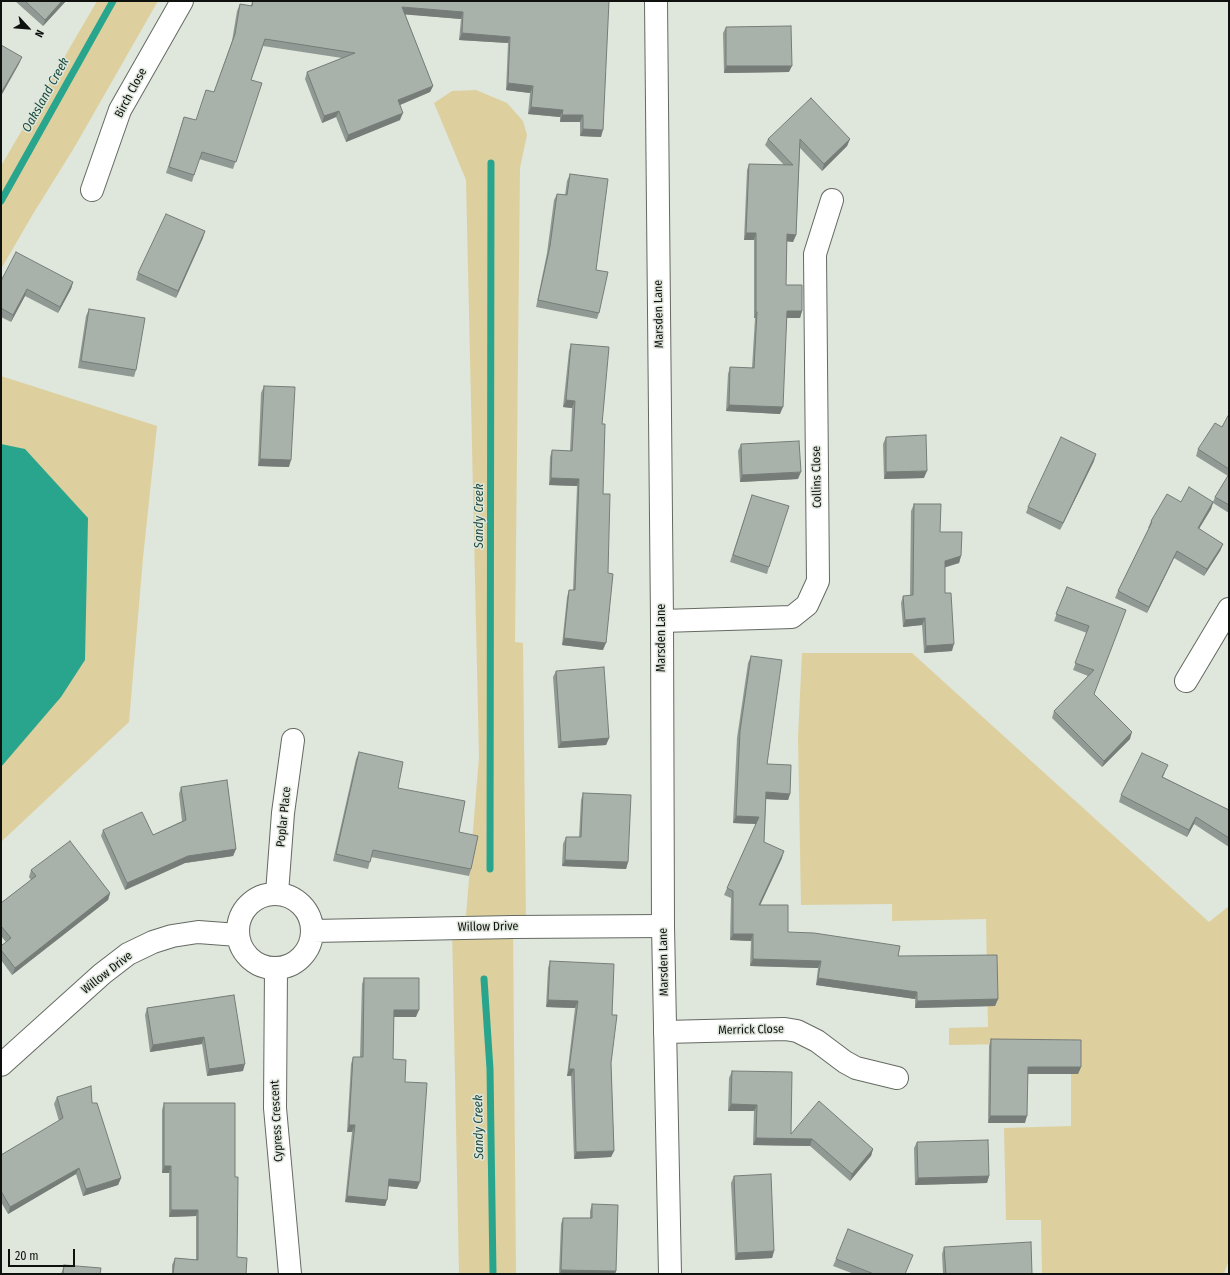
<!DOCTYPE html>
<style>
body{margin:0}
#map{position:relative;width:1230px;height:1275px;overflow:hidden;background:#dfe6dc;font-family:"Fira Sans Condensed",sans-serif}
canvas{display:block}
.frame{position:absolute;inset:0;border:2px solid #0f110e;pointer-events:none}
.north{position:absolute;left:8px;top:8px;width:40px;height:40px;-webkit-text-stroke:3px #dfe6dc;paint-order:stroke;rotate:116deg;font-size:11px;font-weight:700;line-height:16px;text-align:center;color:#0f110e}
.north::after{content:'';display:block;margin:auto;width:14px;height:18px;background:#0f110e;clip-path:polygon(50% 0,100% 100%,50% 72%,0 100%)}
.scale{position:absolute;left:8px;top:1249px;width:67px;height:18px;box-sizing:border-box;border:2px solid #0f110e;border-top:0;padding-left:5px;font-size:12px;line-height:14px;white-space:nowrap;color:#0f110e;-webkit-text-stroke:3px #dfe6dc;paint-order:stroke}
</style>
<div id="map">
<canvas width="1230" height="1275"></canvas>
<div class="frame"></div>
<div class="north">N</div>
<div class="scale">20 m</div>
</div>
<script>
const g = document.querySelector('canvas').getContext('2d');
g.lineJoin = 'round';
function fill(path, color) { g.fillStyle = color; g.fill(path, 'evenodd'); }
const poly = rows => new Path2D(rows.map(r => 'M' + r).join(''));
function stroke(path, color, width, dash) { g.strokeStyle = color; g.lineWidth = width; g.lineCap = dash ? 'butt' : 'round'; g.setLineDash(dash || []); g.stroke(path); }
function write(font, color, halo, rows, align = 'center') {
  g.font = font + ' "Fira Sans Condensed",sans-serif'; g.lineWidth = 3; g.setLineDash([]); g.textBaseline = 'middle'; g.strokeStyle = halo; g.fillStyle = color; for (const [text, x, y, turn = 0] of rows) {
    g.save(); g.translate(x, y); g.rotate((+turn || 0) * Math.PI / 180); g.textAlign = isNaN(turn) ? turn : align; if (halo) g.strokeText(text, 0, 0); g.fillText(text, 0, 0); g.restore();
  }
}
const green = poly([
 [97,1,158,1,74,148,33,214,1,269,1,166],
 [476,90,507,103,523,121,527,135,520,168,515,642,523,643,526,927,513,927,516,1274,459,1274,452,928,465,928,479,757,466,180,434,103,452,91],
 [1,376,157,426,143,558,129,722,1,842],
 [802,653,912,653,1209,922,1229,906,1229,1260,1224,1274,1042,1274,1041,1220,1006,1220,1004,1128,1071,1126,1071,1043,949,1045,949,1028,988,1027,986,919,892,921,892,904,801,905,798,737]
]);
const water = poly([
 [1,444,25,449,88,518,85,660,61,697,1,767]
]);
const stream = poly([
 [1,201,113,1],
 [490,869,491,163],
 [484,979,490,1069,493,1274]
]);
const street = poly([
 [92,190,120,110,182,1],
 [662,621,792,617,807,605,818,581,815,254,832,200],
 [1186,681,1229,609],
 [277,893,283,813,293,740],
 '238 931a37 37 0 1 1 74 0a37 37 0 1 1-74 0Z',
 [313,931,513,927,663,926],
 [276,968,275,1108,290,1274],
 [665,1032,785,1029,797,1031,817,1041,845,1062,856,1068,897,1078],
 [1,1065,102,974,128,954,153,942,172,936,198,932,238,935]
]);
const secondary = poly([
 [656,1,662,621,663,926,670,1274]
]);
const wall = poly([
 [15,1,66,1,43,26],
 [252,1,609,1,601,137,580,136,580,122,560,122,560,117,528,114,530,93,506,90,508,43,459,40,461,19,405,14,433,86,430,92,400,105,400,120,346,142,336,117,322,123,305,79,307,72,342,58,263,46,251,80,262,83,233,169,199,159,192,182,166,173,184,117,196,120,214,92,232,41,237,11,240,4,251,6],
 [726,27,789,72,724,73,723,33],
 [768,139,850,139,847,146,822,171,800,148,796,235,793,242,787,241,786,285,802,311,800,318,787,318,780,414,726,411,728,374,730,367,752,368,755,318,754,318,754,240,744,240,747,170,749,164,784,165,765,145],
 [570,174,596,270,599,313,597,319,536,307,547,253,554,200,557,194,565,195,567,181],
 [205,231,176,298,136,280,138,273],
 [1,281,73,282,71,289,58,313,25,296,11,322,1,317],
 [89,309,136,370,134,377,78,368,86,316],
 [571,344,602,424,603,650,562,645,567,597,569,590,573,590,577,486,549,485,550,457,552,450,570,451,572,408,563,407,569,351],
 [264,386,289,467,258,466,261,393],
 [1229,414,1229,513,1213,503,1211,509,1199,529,1223,544,1220,551,1204,576,1174,558,1147,613,1115,598,1118,591,1149,528,1148,528,1151,521,1181,502,1213,502,1215,497,1228,476,1196,456,1198,449,1222,427],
 [886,437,924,478,884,479,883,444],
 [741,444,798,479,740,482,738,451],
 [1094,461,1060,530,1026,513,1028,507],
 [750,501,769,567,767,574,730,562],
 [914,504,940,532,961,556,959,563,945,567,945,593,952,651,924,653,922,625,903,627,901,603,903,596,910,596,911,511],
 [1067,587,1126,610,1094,694,1130,739,1102,767,1052,718,1054,711,1088,676,1073,670,1087,633,1054,621],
 [751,656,767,764,790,794,788,800,766,799,764,842,782,858,760,905,788,932,898,956,998,999,995,1006,915,1008,915,999,816,985,818,968,750,966,751,941,730,940,731,898,724,895,727,888,756,824,733,823,737,738,748,663],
 [556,671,609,738,606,745,558,748,553,677],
 [359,752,398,788,459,832,471,869,469,876,371,857,368,869,333,861,356,759],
 [1165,772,1163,777,1229,810,1229,847,1194,824,1187,837,1119,802,1121,795],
 [181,787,236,849,233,856,185,863,125,890,101,836,103,830,153,835,182,821,179,794],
 [583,793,628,862,626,869,562,866,563,844,566,837,579,837,581,800],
 [31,870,110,893,108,900,12,975,1,960,1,946,6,942,1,936,1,903,31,880,29,877],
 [550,961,612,1015,611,1063,614,1151,611,1157,574,1159,571,1076,567,1076,575,1008,546,1007,548,968],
 [364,978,416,1017,394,1017,393,1059,405,1082,417,1189,388,1186,385,1206,345,1202,352,1132,347,1132,351,1064,353,1057,360,1057,362,984],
 [234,995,243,1071,207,1076,202,1044,150,1052,145,1015,147,1008],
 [991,1039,1081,1067,1078,1074,1028,1074,1025,1123,988,1123,989,1046],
 [732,1071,791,1134,873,1149,871,1156,850,1181,810,1146,753,1145,754,1111,728,1111,729,1078],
 [57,1097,92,1103,121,1178,118,1185,83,1196,76,1174,8,1214,1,1202,1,1155,59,1121,54,1104],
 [164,1103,235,1177,237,1257,246,1274,172,1274,172,1265,175,1258,196,1260,196,1216,169,1217,169,1173,162,1173,162,1110],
 [917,1142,989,1176,987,1183,915,1185,914,1148],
 [734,1176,774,1251,772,1258,735,1260,731,1183],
 [592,1204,616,1271,615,1274,559,1274,561,1224,563,1218,590,1218,590,1211],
 [944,1247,1032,1274,943,1274,942,1254],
 [836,1259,905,1274,854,1274,833,1266],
 [64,1265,100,1274,61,1274]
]);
const shadedWall = poly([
 [62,1,66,1,43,26,45,20],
 [402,7,463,12,461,19,399,14],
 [462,33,510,37,508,43,459,40],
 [22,57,19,64,1,96,1,93],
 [726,66,792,66,789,72,724,73],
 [508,83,533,86,530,93,506,90],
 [433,86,430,92,395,107,398,100],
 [531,107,563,110,560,117,528,114],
 [339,111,336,117,322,123,324,116],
 [403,113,400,120,346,142,348,135],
 [562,115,583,115,580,122,560,122],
 [583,129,603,130,601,137,580,136],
 [850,139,847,146,822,171,824,164],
 [205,231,203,238,176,298,178,291],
 [746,233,756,233,754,240,744,240],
 [787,234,796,235,793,242,784,241],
 [73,282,71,289,58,313,60,307],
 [27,289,25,296,11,322,13,315],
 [787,311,802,311,800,318,784,318],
 [756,312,757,312,755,318,754,318],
 [566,400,575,401,572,408,563,407],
 [729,405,783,407,780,414,726,411],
 [1096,454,1094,461,1060,530,1063,523],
 [260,459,291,460,289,467,258,466],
 [927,471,924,478,884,479,886,472],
 [801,472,798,479,740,482,742,475],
 [551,478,579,479,577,486,549,485],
 [1213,502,1211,509,1195,535,1198,528],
 [1223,544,1220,551,1204,576,1207,569],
 [1177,551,1174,558,1147,613,1149,607],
 [961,556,959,563,943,568,945,561],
 [925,618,922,625,903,627,905,620],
 [564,638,606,643,603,650,562,645],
 [954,644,952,651,924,653,926,646],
 [1132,732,1130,739,1102,767,1104,761],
 [609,738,606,745,558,748,561,742],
 [766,792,790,794,788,800,764,799],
 [736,816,759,817,757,824,733,823],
 [1196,817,1194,824,1187,837,1189,830],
 [236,849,233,856,185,863,125,890,127,883,188,856],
 [784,851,782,858,757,912,759,905],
 [565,860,628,862,626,869,562,866],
 [110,893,108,900,12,975,15,968],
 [733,934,753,934,751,941,730,940],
 [753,959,821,961,818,968,750,966],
 [818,978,917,992,915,999,816,985],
 [998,999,995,1006,915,1008,917,1001],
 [548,1000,578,1001,575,1008,546,1007],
 [394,1010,419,1010,416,1017,391,1017],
 [204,1037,202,1044,150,1052,153,1045],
 [245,1064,243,1071,207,1076,209,1069],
 [1028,1067,1081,1067,1078,1074,1025,1074],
 [569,1069,574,1069,571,1076,567,1076],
 [731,1104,757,1105,754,1111,728,1111],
 [990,1116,1027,1116,1025,1123,988,1123],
 [349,1125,355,1125,352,1132,347,1132],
 [756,1138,812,1139,810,1146,753,1145],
 [873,1149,871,1156,850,1181,852,1174],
 [614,1151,611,1157,574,1159,576,1152],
 [164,1166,171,1166,169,1173,162,1173],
 [79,1168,76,1174,8,1214,10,1207],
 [989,1176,987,1183,915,1185,918,1178],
 [121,1178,118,1185,83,1196,86,1189],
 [389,1179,420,1182,417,1189,387,1186],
 [347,1196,387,1200,385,1206,345,1202],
 [171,1210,198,1210,196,1216,169,1217],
 [774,1251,772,1258,735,1260,737,1253],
 [561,1270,616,1271,615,1274,560,1274]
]);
const building = poly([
 [25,1,62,1,45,20,25,1],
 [253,1,609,1,603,130,583,129,583,115,562,115,563,110,531,107,533,86,508,83,510,37,462,33,463,12,402,7,433,86,398,100,403,113,348,135,339,111,324,116,307,72,355,53,265,39,251,80,262,83,236,162,202,152,194,175,169,167,184,117,196,120,206,90,214,92,235,34,240,4,252,6,253,1],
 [791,26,792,66,726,66,726,27,791,26],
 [1,45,22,57,1,93,1,45],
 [811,98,850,139,824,164,800,139,796,235,787,234,786,285,802,285,802,311,787,311,783,407,729,405,730,367,754,368,757,312,756,312,756,233,746,233,749,164,793,165,768,139,811,98],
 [570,174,608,179,596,270,608,272,599,313,538,300,550,246,557,194,567,195,570,174],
 [166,214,205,231,178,291,138,273,166,214],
 [16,252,73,282,60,307,27,289,13,315,1,308,1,281,16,252],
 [89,309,145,318,136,370,81,361,89,309],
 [571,344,609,347,602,424,605,424,603,494,610,494,608,573,613,574,606,643,564,638,569,590,575,590,579,479,551,478,552,450,572,451,575,401,566,400,571,344],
 [264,386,295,387,291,460,260,459,264,386],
 [1229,414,1229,469,1198,449,1215,423,1222,427,1229,414],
 [926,435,927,471,886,472,886,437,926,435],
 [1061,437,1096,454,1063,523,1028,507,1061,437],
 [799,441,801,472,742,475,741,444,799,441],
 [1229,474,1229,505,1215,497,1229,474],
 [1189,487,1213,502,1198,528,1223,544,1207,569,1177,551,1149,607,1118,591,1152,522,1151,521,1167,494,1181,502,1189,487],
 [752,495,789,506,769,567,733,555,752,495],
 [914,504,941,504,940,532,962,532,961,556,945,561,945,593,951,593,954,644,926,646,925,618,905,620,903,596,913,595,914,504],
 [1067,587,1126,610,1094,694,1132,732,1104,761,1054,711,1094,670,1075,663,1089,626,1056,614,1067,587],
 [751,656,782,660,767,764,791,765,790,794,766,792,764,842,784,851,759,905,788,905,788,932,814,933,900,946,898,956,997,955,998,999,917,1001,917,992,818,978,821,961,753,959,753,934,733,934,733,891,727,888,759,817,736,816,740,731,751,656],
 [604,667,609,738,561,742,556,671,604,667],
 [359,752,403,762,398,788,465,801,459,832,478,836,471,869,373,850,370,862,336,854,359,752],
 [1142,753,1168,765,1162,777,1229,810,1229,838,1196,817,1189,830,1121,795,1142,753],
 [227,780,236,849,188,856,127,883,103,830,142,812,153,835,186,820,181,787,227,780],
 [583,793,631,795,628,862,565,860,566,837,581,837,583,793],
 [70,841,110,893,15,968,1,950,1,946,11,938,1,926,1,903,36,876,31,870,70,841],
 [550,961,614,964,612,1015,617,1015,611,1063,614,1151,576,1152,574,1069,569,1069,578,1001,548,1000,550,961],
 [364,978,419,978,419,1010,394,1010,393,1059,406,1060,405,1082,427,1083,420,1182,389,1179,387,1200,347,1196,355,1125,349,1125,353,1057,363,1057,364,978],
 [234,995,245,1064,209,1069,204,1037,153,1045,147,1008,234,995],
 [991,1039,1081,1040,1081,1067,1028,1067,1027,1116,990,1116,991,1039],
 [732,1071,792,1072,791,1134,819,1101,873,1149,852,1174,812,1139,756,1138,757,1105,731,1104,732,1071],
 [91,1086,92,1103,97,1103,121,1178,86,1189,79,1168,10,1207,1,1191,1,1155,63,1118,57,1097,91,1086],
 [164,1103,235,1103,235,1177,238,1177,237,1257,247,1258,246,1274,173,1274,175,1258,198,1260,198,1210,171,1210,171,1166,164,1166,164,1103],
 [988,1140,989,1176,918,1178,917,1142,988,1140],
 [771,1174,774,1251,737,1253,734,1176,771,1174],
 [592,1204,618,1205,616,1271,561,1270,563,1218,592,1218,592,1204],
 [848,1229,913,1255,905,1274,874,1274,836,1259,848,1229],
 [1031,1242,1032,1274,946,1274,944,1247,1031,1242],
 [64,1265,101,1268,100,1274,63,1274,64,1265]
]);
const streetNames = [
 ["Birch Close",131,93,-62],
 ["Marsden Lane",659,314,-91],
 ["Collins Close",817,477,-91],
 ["Marsden Lane",662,638,-90],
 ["Poplar Place",284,817,-84],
 ["Willow Drive",488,927,-1],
 ["Marsden Lane",664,962,-91],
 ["Willow Drive",107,973,-38],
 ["Merrick Close",751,1030,-1],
 ["Cypress Crescent",277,1121,-93]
];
const waterNames = [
 ["Oaksland Creek",46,95,-61],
 ["Sandy Creek",479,516,-90],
 ["Sandy Creek",479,1127,-91]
];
fill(green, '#ddd09e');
fill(water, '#29a58e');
stroke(stream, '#29a58e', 7);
stroke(street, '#646a62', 24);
stroke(secondary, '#646a62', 24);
stroke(street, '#fff', 22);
stroke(secondary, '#fff', 22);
fill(wall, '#909993');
fill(shadedWall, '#767d78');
fill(building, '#a8b2ab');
stroke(building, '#767d78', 1);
write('12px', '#0f110e', '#dfe6dc', streetNames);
write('italic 13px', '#1a4c41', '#dfe6dc', waterNames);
</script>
